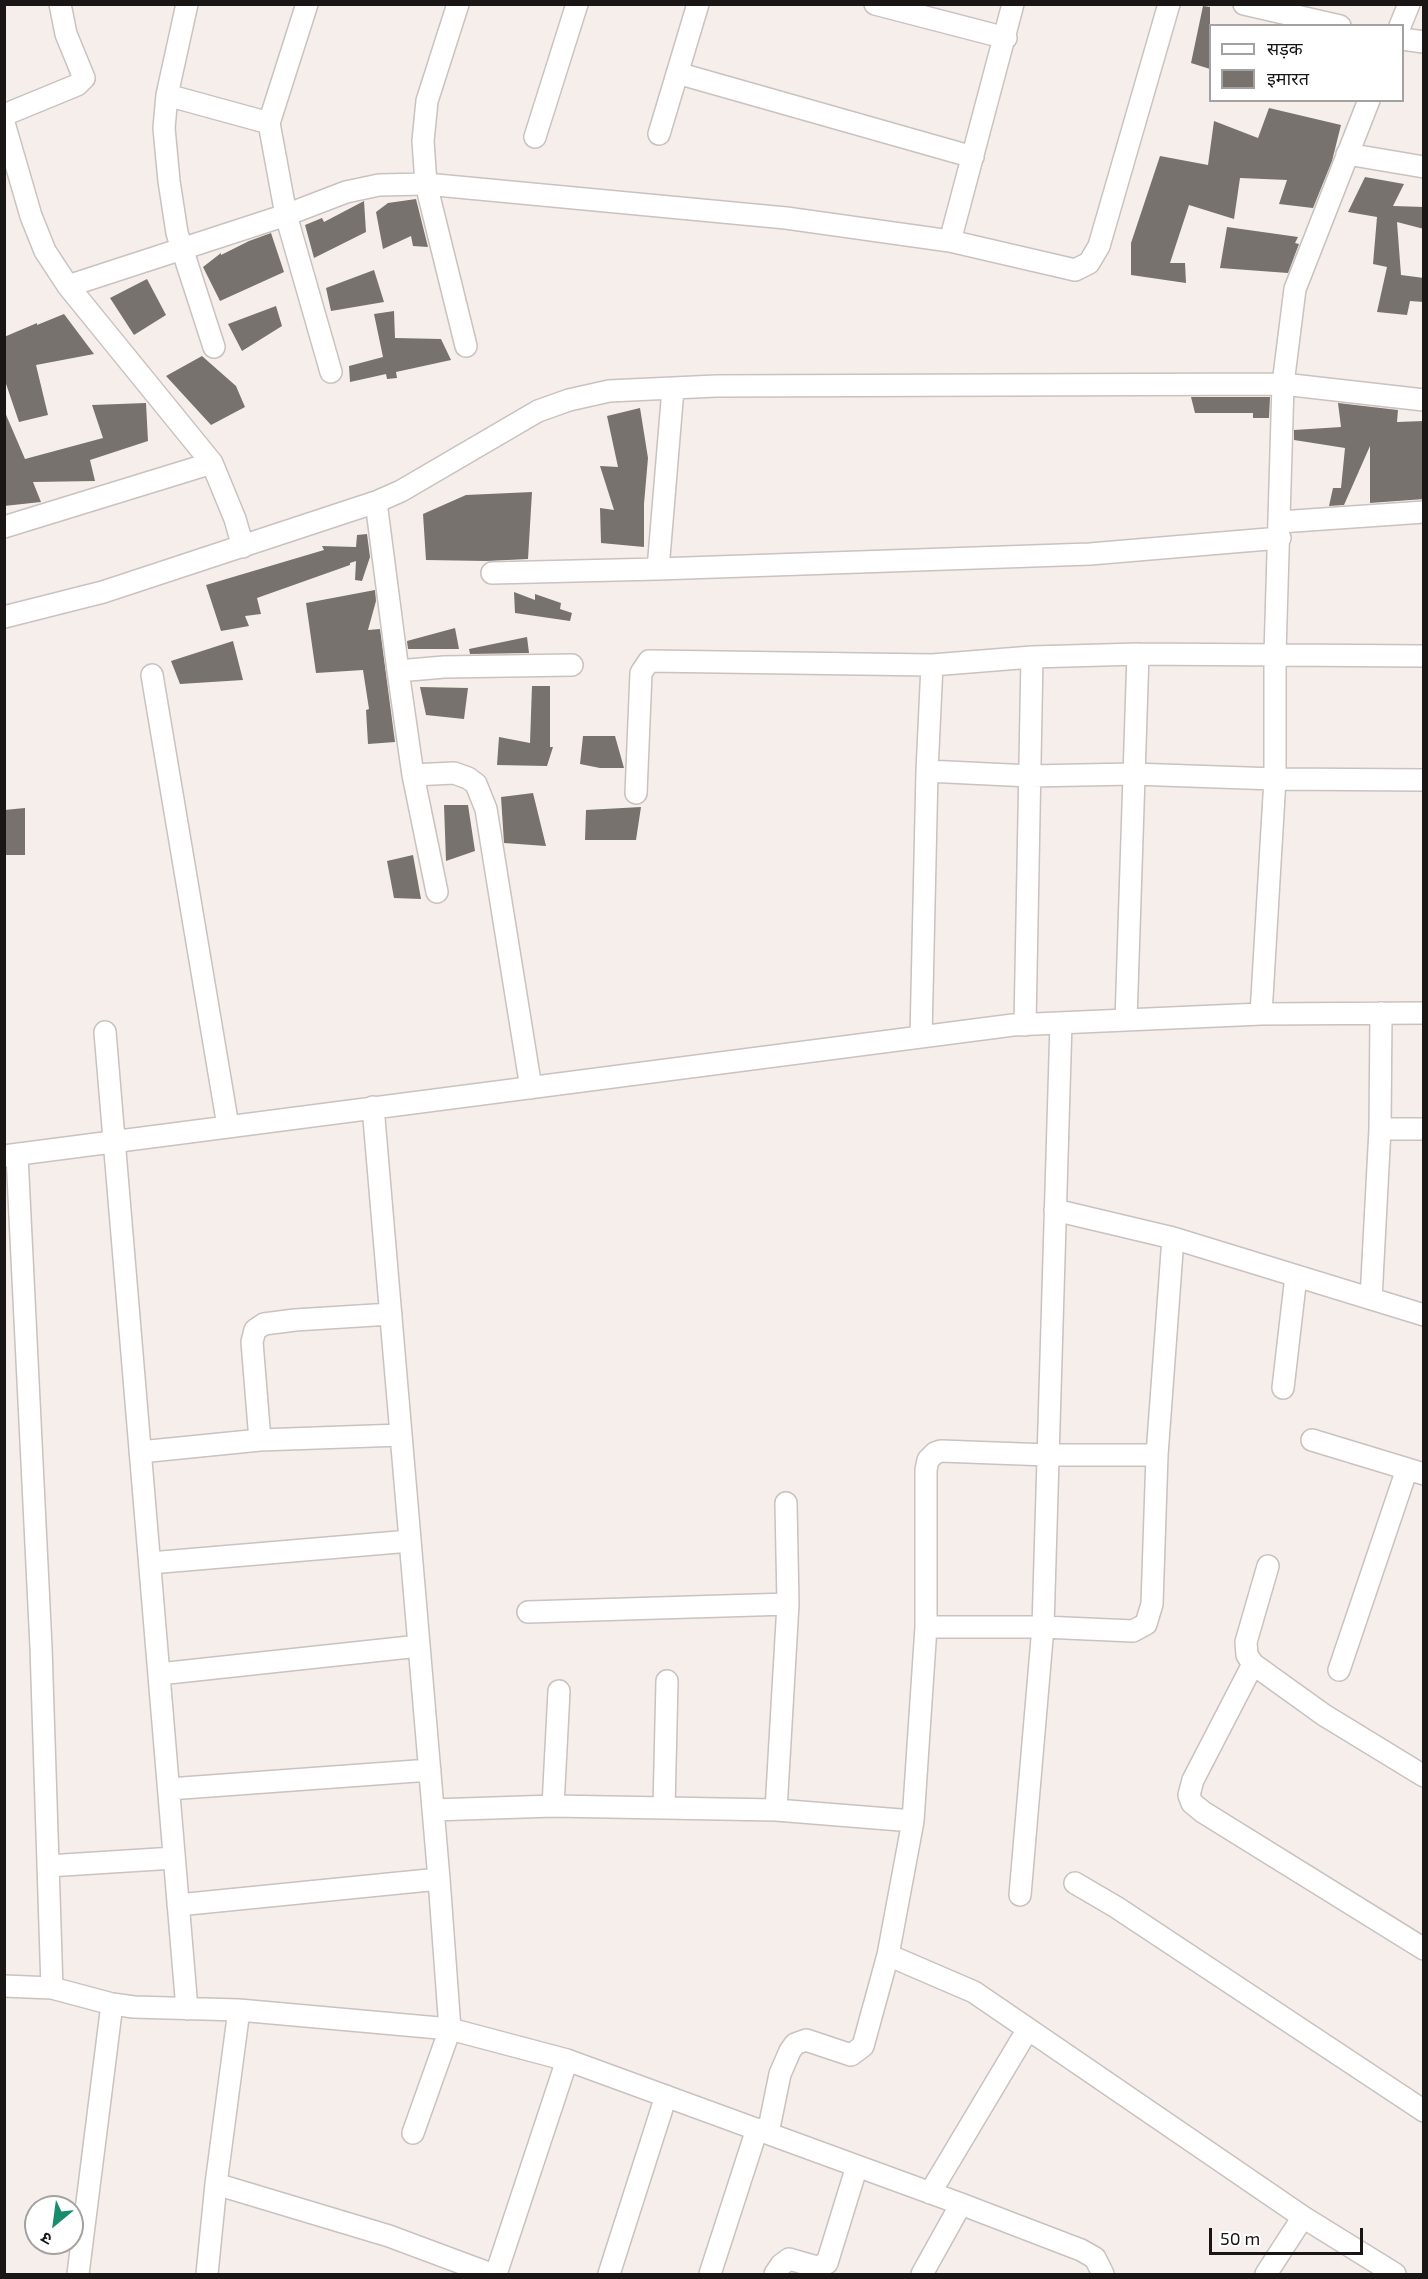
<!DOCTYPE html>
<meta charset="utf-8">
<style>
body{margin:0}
#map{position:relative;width:1428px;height:2279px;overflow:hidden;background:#f6eeeb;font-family:"Exo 2","Noto Sans Devanagari",sans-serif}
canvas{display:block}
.frame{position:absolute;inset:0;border:6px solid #191615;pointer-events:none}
.legend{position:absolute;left:1209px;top:24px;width:195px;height:78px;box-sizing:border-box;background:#fff;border:2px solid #a3a2a1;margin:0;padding:8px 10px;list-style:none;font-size:18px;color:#191615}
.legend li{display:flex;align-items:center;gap:12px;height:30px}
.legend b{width:30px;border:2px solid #a3a2a1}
.north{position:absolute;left:24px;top:2195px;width:60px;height:60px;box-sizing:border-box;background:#fff;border:2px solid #a3a2a1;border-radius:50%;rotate:209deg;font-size:16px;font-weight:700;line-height:24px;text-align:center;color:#191615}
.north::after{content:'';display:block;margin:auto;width:21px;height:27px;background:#1a8c6e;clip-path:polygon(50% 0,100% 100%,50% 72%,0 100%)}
.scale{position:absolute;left:1209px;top:2228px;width:154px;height:27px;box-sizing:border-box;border:3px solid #191615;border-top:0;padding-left:8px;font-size:18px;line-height:21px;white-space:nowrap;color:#191615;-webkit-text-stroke:4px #fff;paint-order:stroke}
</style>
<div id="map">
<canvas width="1428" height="2279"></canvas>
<div class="frame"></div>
<ul class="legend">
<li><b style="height:8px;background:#fff"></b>सड़क</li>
<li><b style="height:16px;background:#77726d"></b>इमारत</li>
</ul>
<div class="north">उ</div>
<div class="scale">50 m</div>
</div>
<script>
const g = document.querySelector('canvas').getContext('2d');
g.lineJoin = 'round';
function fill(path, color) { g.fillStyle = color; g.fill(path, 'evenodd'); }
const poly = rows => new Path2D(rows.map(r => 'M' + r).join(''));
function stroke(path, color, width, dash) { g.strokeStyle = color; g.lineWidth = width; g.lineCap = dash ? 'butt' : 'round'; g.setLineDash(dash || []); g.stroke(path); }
const building = poly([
 [1203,6,1210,7,1210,69,1191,63],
 [1269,108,1341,125,1332,161,1313,208,1279,204,1287,180,1240,178,1234,219,1189,205,1170,263,1185,263,1186,283,1131,275,1131,243,1160,156,1208,165,1214,121,1258,138],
 [1365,177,1404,184,1393,206,1424,207,1424,229,1397,222,1401,275,1424,278,1424,302,1410,301,1407,315,1377,312,1387,267,1373,264,1377,217,1348,212],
 [416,199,428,247,413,246,411,236,383,249,376,212,388,203],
 [364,201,366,232,314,258,305,225,322,218,324,222],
 [1227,227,1298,237,1295,243,1299,244,1288,273,1220,268],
 [271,233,284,272,220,301,203,267,221,253,221,255,249,241],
 [374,270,384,302,331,311,326,288],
 [147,279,166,315,134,335,110,298],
 [276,306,282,326,242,351,228,324],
 [394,311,395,338,441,339,451,360,396,372,397,378,387,379,386,374,350,382,349,366,383,357,374,314],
 [64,314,94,354,36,365,48,415,19,422,4,378,4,337,37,323,37,325],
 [202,356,236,386,245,407,211,425,166,376],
 [1191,397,1270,397,1269,418,1253,418,1253,413,1195,413],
 [146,403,148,441,90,460,95,481,33,482,41,502,4,506,4,410,25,459,103,438,92,405],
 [1338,403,1398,410,1397,422,1424,421,1424,499,1370,503,1370,446,1344,505,1329,506,1333,488,1341,488,1345,448,1294,440,1294,430,1341,427],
 [640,408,648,458,644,504,644,547,601,543,600,508,614,510,600,466,618,467,607,416],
 [532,492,528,559,487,561,426,560,423,514,466,495],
 [367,534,370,557,362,581,355,580,356,561,350,563,350,565,257,598,261,614,245,616,249,626,221,631,206,585,324,550,322,546,356,547,357,535],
 [375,590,376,601,368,630,380,629,395,742,368,744,366,710,369,709,363,670,316,673,306,603],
 [514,592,535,600,535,594,561,603,560,609,572,613,570,621,515,613],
 [455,628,459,649,408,649,407,641],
 [527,637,529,653,470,654,469,649],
 [233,641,243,680,180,684,171,661],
 [532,686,550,686,550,747,553,747,547,766,497,765,499,737,530,743],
 [420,687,468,688,464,719,426,715],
 [583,736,615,736,624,768,600,768,580,764],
 [533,793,546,846,504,843,501,797],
 [444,805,468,805,475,851,446,861],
 [641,807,636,840,585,840,586,810],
 [25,808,25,855,4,855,4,810],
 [413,855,421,899,394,898,387,861]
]);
const minor = poly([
 [187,4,167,95,164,128,169,181,177,233,214,347],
 [307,4,269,123,286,215,331,372],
 [458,4,427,101,423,141,426,184,466,346],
 [875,4,1006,38],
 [1244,4,1340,26],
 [1400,26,1409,4],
 [1402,39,1424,42],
 [677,73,973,157],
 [167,95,269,123],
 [1369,100,1295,289,1283,384,1275,654,1275,779,1424,780],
 [4,115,77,85,84,78,66,34,60,4],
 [4,123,31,216,45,251,68,286,212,463,235,519,243,547],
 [659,134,698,4],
 [535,137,577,4],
 [1347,154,1424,167],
 [950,241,1013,4],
 [68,286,286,215,346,192,379,185,426,184,786,218,950,241,1075,270,1089,263,1099,246,1169,4],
 [673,389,658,569,1090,554,1280,538],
 [376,502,398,671,444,667,572,665],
 [1280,522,1424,512],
 [4,527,212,463],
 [492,573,658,569],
 [4,617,103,592,376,502,401,491,538,411,569,400,609,391,716,386,1283,384,1424,400],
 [398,671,413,775,454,773,468,778,476,784,486,809,531,1088],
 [152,675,228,1126],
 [927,771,1030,776,1133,774,1275,779,1261,1014],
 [413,775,437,892],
 [636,793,641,673,649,661,932,665,1032,657,1138,654,1424,656],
 [1126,1020,1138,654],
 [1061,1023,1043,1627,1133,1631,1146,1624,1152,1604,1157,1455],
 [1025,1025,1032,657],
 [105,1032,187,2009],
 [921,1037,927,771,932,665],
 [373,1107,439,1879,450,2029,413,2133],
 [1380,1129,1381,1013],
 [17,1155,41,1647,52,1988],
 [4,1156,1013,1025,1261,1014,1424,1013],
 [1055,1210,1173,1238],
 [1371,1299,1380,1129,1424,1129],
 [1283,1388,1296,1276],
 [260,1440,252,1342,255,1330,264,1324,295,1320,391,1314],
 [1312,1440,1424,1474],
 [140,1452,260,1440,401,1435],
 [150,1563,410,1541],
 [528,1612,788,1604],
 [926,1627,1043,1627,1020,1895],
 [1253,1664,1247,1655,1246,1642,1268,1566],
 [1339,1670,1407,1469],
 [159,1674,419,1646],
 [1424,1776,1324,1715,1253,1664,1193,1780,1189,1795,1192,1803,1203,1812,1424,1949],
 [169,1789,430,1770],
 [553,1806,559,1691],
 [664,1808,667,1681],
 [433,1810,553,1806,776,1810,913,1821],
 [776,1810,788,1604,786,1503],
 [48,1866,174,1858],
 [1075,1883,1116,1907,1424,2111],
 [178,1905,439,1879],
 [4,1986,52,1988,112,2004,134,2007,239,2010,450,2029,567,2060,961,2204,1081,2250,1095,2258,1103,2274],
 [768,2133,780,2074,790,2051,795,2044,806,2040,851,2055,863,2046,888,1955],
 [216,2184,389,2236,491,2274],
 [930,2193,1028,2029],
 [1303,2217,974,1992,888,1955,913,1821,926,1627,926,1470,928,1460,935,1453,941,1451,1048,1455,1157,1455,1173,1238,1424,1315],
 [78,2274,112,2004],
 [207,2274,216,2184,239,2010],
 [496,2274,567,2060],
 [609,2274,666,2096],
 [710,2274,757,2129],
 [775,2274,781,2265,789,2259,817,2267,827,2263,857,2166],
 [922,2274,961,2204],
 [1266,2274,1303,2217,1395,2274]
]);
fill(building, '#77726d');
stroke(minor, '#c9c2bf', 24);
stroke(minor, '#fff', 21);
</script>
